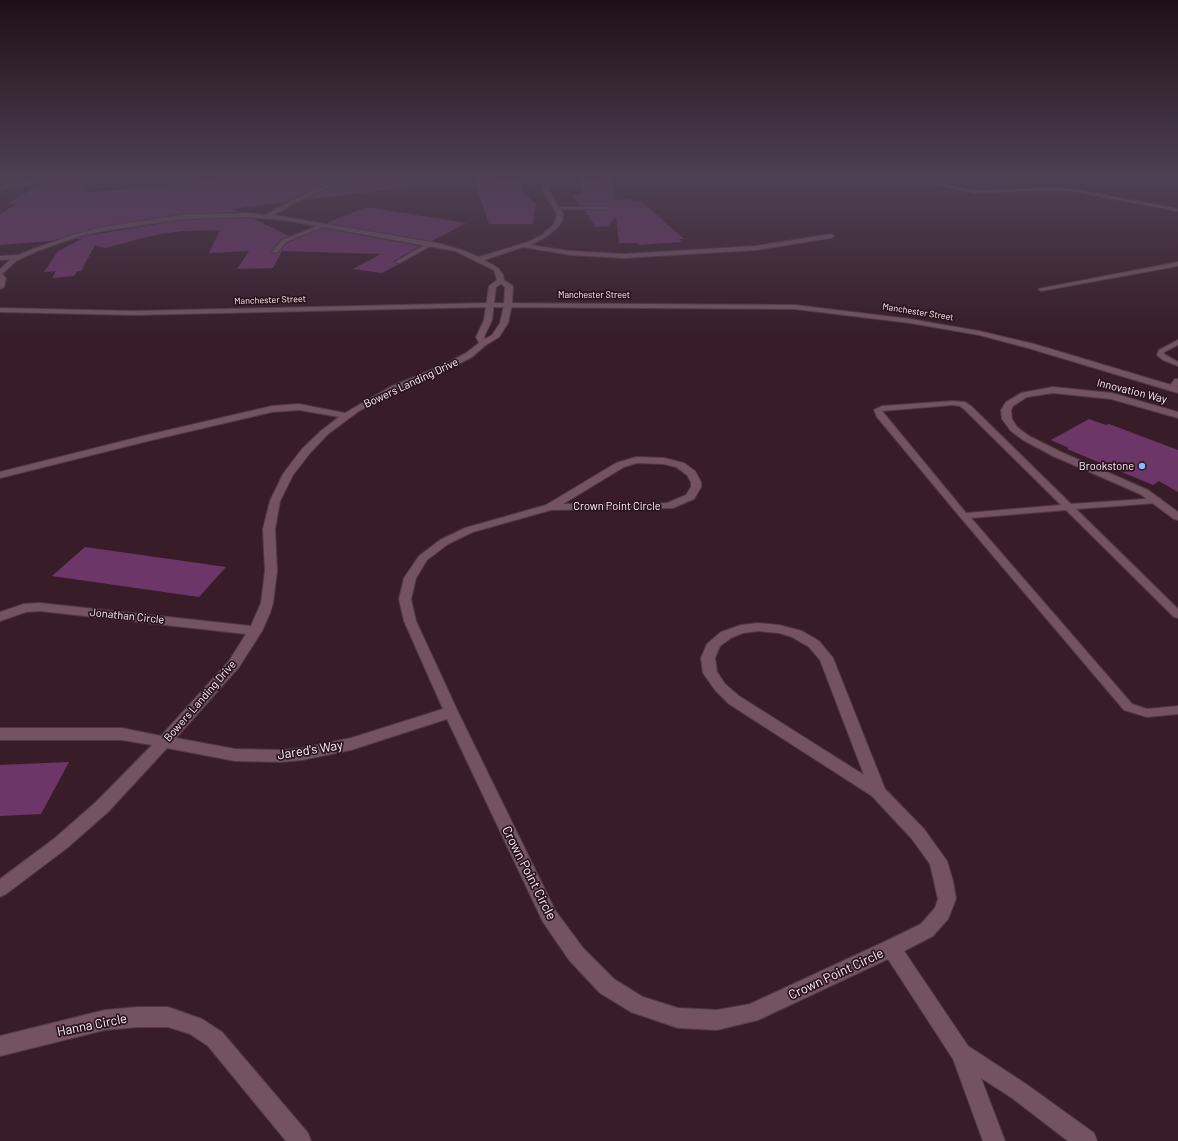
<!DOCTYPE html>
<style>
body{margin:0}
canvas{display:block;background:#381d29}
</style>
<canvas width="1178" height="1141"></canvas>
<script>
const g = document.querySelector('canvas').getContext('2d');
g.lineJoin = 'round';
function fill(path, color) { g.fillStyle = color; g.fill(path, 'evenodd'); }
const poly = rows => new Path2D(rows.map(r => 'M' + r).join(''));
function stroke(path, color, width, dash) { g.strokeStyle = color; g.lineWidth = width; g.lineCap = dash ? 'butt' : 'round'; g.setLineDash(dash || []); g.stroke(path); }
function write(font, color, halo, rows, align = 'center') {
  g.font = font + ' Barlow,sans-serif'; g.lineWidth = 3.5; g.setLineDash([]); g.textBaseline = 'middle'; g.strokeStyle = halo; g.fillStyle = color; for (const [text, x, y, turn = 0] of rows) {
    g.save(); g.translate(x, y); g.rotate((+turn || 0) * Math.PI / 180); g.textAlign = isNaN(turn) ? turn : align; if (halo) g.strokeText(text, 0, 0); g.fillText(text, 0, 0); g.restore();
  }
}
const building = poly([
 [237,176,351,176,312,189,285,202,233,209,239,212,182,214,103,226,51,241,0,245,0,214,16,204,7,204,36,187,50,183,82,180,84,193,188,183,220,177,223,178],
 [363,176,409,176,410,187,304,200,317,193,362,177],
 [473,176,501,176,499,180,522,180,521,190,536,204,533,224,489,224],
 [611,178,616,200,632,199,631,200,633,202,641,201,684,239,679,239,682,242,638,245,638,243,619,243,616,217,608,226,596,227,584,210,609,210,612,207,609,206,580,206,572,195,583,195,580,179],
 [367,207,466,223,432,241,326,223],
 [247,218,254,219,289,236,281,239,271,251,272,253,277,254,287,243,322,228,420,246,394,261,394,263,399,264,382,273,353,269,381,254,282,251,273,268,237,269,249,251,209,253,220,230,181,231,155,235,105,248,95,245,81,271,77,271,74,276,52,278,56,271,44,272,58,251,82,239,75,239,80,237,182,220],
 [1089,419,1106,425,1109,424,1178,450,1178,492,1159,481,1153,485,1067,449,1069,448,1051,440],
 [85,547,226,567,199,597,52,576],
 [69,762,41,814,0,816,0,765]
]);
const lane = poly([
 [896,176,902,176,975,191,1047,188,1072,189,1178,209,1178,211,1072,191,1047,190,975,193,896,176],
 [555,207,609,207,611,208,609,209,557,209,555,207],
 [323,224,327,225,286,242,277,253,272,252,282,240,323,224],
 [430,242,432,243,432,245,400,263,395,262,430,242],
 [1178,262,1178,266,1041,291,1038,289,1178,262],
 [1178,340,1178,345,1164,352,1164,354,1178,362,1178,366,1163,360,1158,356,1157,355,1159,350,1178,340],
 [1175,379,1178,379,1178,386,1175,390,1169,390,1168,388,1175,379],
 [953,401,965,402,971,406,1071,504,1160,498,1161,500,1157,503,1076,509,1178,609,1178,618,1174,617,1066,510,971,518,1132,704,1147,709,1178,706,1178,714,1147,717,1124,710,961,518,877,417,874,410,882,406,953,401],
 [953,405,960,406,965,410,1061,505,966,513,882,411,953,405]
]);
const street = poly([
 [75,176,91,176,88,178,37,183,0,190,0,186,37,179,75,176],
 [166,176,185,176,182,178,169,178,166,176],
 [355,176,362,176,316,192,273,215,437,243,459,249,479,257,528,242,542,235,554,224,557,214,543,191,545,176,550,176,549,191,563,214,562,221,559,226,546,237,530,245,570,251,624,254,756,246,831,234,834,236,831,238,756,250,624,258,570,255,523,247,484,260,498,268,503,275,504,280,513,286,512,305,508,323,499,337,486,345,472,357,453,367,396,391,359,411,328,434,310,453,293,475,280,501,275,529,277,571,273,603,270,613,262,631,239,667,176,738,235,749,281,750,302,748,351,738,443,709,404,621,399,599,404,578,419,556,440,540,465,528,546,505,616,463,636,457,664,458,684,463,695,471,701,482,701,487,694,499,673,508,551,510,473,532,448,544,427,560,416,578,411,599,416,621,458,712,555,910,583,948,614,979,643,997,678,1008,717,1010,750,1004,884,942,921,924,935,908,938,899,930,864,912,839,872,796,729,704,715,690,703,673,701,658,707,644,721,632,741,625,758,623,779,625,802,631,819,641,833,658,885,789,924,829,947,861,953,881,956,899,948,919,933,936,904,951,968,1046,1026,1084,1094,1133,1097,1141,1068,1141,1012,1098,981,1078,1005,1141,983,1141,953,1059,888,959,758,1020,717,1030,678,1028,631,1012,600,993,569,960,543,922,447,719,351,750,302,760,281,762,235,761,167,748,108,812,67,848,6,894,0,897,0,879,55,838,96,802,152,745,122,740,0,740,0,728,122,728,161,736,229,661,246,634,40,611,26,612,0,621,0,612,24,604,40,603,251,626,261,603,265,571,263,529,270,501,283,474,302,449,322,430,339,417,299,410,272,412,144,442,0,478,0,472,143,436,272,406,299,404,345,413,390,387,447,363,466,353,479,343,476,337,484,320,489,286,497,280,494,270,455,251,284,220,247,217,182,219,103,231,80,236,37,251,16,261,2,274,6,278,4,287,0,289,0,269,11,259,0,260,0,256,19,255,33,249,76,234,103,227,182,215,247,213,265,215,312,190,355,176],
 [501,284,505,287,504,305,500,323,492,335,485,339,484,337,492,320,496,287,501,284],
 [637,463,664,464,676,467,687,475,691,482,691,487,686,495,667,503,563,504,624,467,637,463],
 [758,631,779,633,792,637,809,647,820,660,864,775,739,696,725,684,717,672,715,658,720,646,731,638,743,633,758,631],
 [1053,387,1112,393,1178,412,1178,418,1111,399,1053,393,1027,397,1013,406,1011,410,1012,419,1017,427,1029,436,1061,452,1148,490,1178,512,1178,520,1174,519,1140,494,1053,456,1023,440,1011,431,1002,419,1001,410,1006,402,1021,393,1053,387],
 [138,1007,168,1007,202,1019,222,1032,308,1133,311,1141,286,1141,208,1046,190,1034,168,1027,138,1027,105,1030,0,1056,0,1036,105,1010,138,1007]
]);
const secondary = poly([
 [489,303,795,305,910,319,979,331,1034,344,1178,387,1178,393,1028,348,979,335,910,323,795,309,489,307,134,315,0,312,0,308,134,311,489,303]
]);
const markers = [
 [1142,466,4,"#7fbdfa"]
];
const farStreetnames = [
 ["Manchester Street",594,295],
 ["Manchester Street",270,300,-2],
 ["Manchester Street",918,312,9]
];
const streetNames = [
 ["Bowers Landing Drive",411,383,-25],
 ["Innovation Way",1132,391,14],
 ["Crown Point Circle",617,506],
 ["Jonathan Circle",127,616,6],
 ["Bowers Landing Drive",200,701,-49]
];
const poiNames = [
 ["Brookstone",1134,466]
];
const nearStreetnames = [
 ["Jared's Way",310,750,-9],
 ["Crown Point Circle",529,873,63],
 ["Crown Point Circle",836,974,-25],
 ["Hanna Circle",92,1025,-11]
];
fill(building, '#6d3668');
stroke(lane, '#4f3a44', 2);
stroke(street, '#4f3a44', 2);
stroke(secondary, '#4f3a44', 2);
fill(lane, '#735361');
fill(street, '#735361');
fill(secondary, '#735361');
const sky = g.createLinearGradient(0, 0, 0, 335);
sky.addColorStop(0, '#1f1017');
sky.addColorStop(0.53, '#4d4054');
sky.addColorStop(1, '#4d405400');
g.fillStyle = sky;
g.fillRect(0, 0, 1178, 335);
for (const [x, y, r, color] of markers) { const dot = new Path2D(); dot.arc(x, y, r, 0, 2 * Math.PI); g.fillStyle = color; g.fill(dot); stroke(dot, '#2d1320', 1.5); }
write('9px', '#fdf1f6', '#2d1320', farStreetnames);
write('11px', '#fdf1f6', '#2d1320', streetNames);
write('11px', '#fdf1f6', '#2d1320', poiNames, 'right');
write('13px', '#fdf1f6', '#2d1320', nearStreetnames);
</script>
